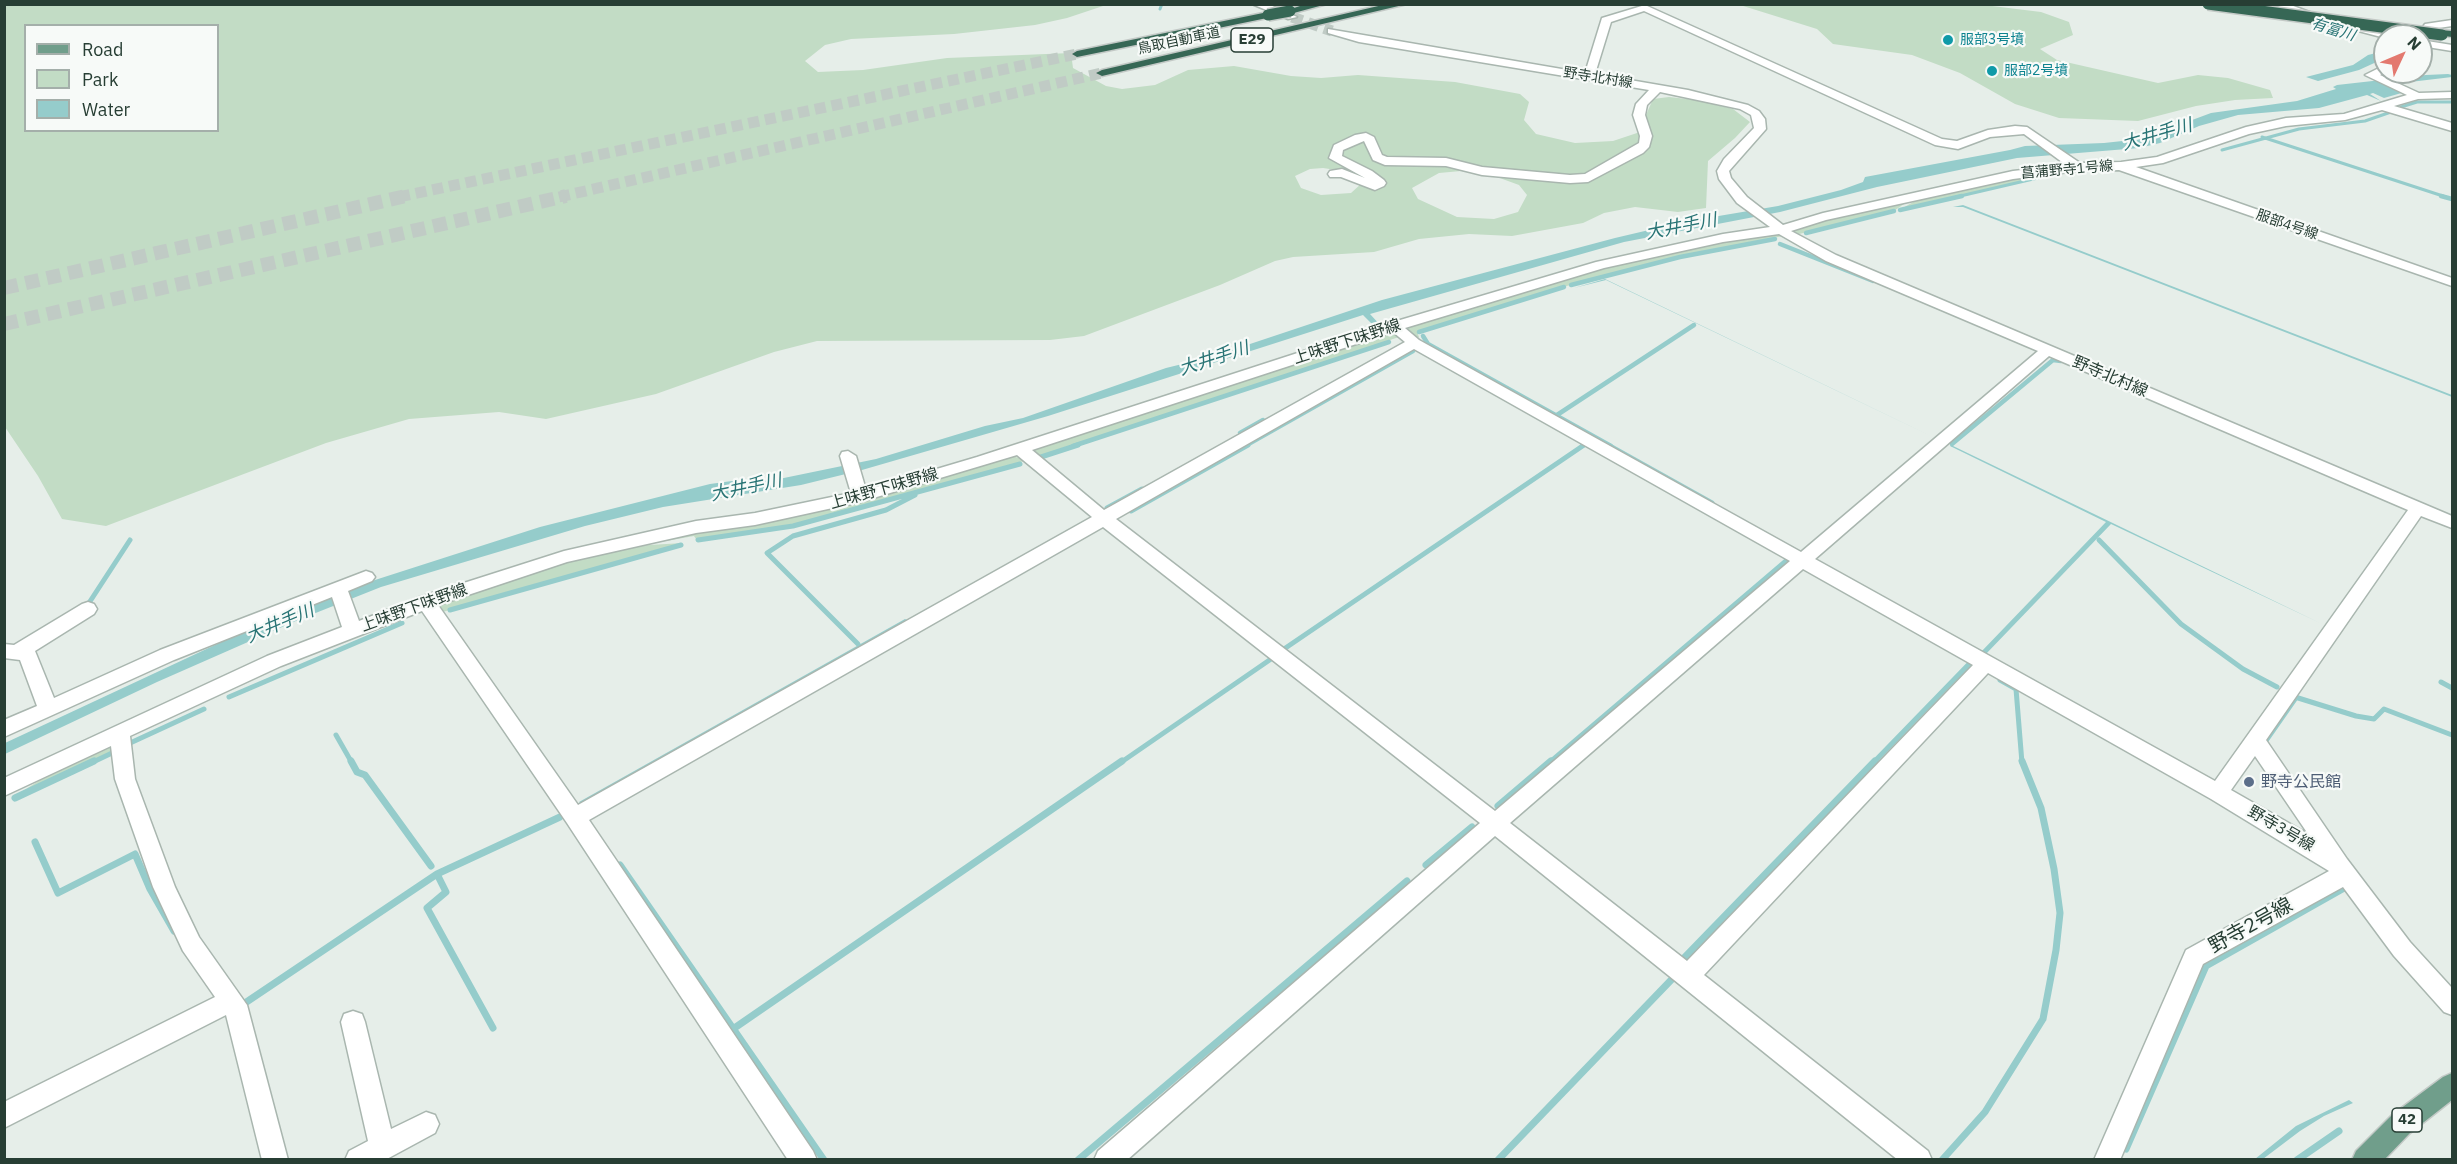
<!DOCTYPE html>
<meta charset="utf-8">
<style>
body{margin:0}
#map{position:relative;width:2457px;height:1164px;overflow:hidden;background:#e6eee9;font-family:"IBM Plex Sans",sans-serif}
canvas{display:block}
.frame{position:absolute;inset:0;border:6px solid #273e34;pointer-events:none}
.legend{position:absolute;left:24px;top:24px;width:195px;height:108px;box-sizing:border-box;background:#f7faf8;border:2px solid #a4afaa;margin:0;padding:8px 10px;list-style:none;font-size:18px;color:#273e34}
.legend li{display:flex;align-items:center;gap:12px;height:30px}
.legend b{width:30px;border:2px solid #a4afaa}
.north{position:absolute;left:2373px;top:24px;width:60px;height:60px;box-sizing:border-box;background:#f7faf8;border:2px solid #a4afaa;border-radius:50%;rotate:46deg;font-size:16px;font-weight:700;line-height:24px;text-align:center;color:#273e34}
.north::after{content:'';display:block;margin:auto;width:21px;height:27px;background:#e3796f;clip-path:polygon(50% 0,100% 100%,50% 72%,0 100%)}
</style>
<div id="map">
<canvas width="2457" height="1164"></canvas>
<div class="frame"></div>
<ul class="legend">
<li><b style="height:8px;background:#709e8b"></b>Road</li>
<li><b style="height:16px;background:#c2dcc5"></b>Park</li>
<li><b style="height:16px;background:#95cccb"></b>Water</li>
</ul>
<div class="north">N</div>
</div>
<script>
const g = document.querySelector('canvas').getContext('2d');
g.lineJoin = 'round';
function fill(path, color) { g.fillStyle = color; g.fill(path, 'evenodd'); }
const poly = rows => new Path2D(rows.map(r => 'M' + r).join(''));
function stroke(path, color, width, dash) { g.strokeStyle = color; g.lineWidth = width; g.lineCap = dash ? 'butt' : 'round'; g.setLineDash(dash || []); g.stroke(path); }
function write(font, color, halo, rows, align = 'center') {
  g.font = font + ' "IBM Plex Sans","Noto Sans JP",sans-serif'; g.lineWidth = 4.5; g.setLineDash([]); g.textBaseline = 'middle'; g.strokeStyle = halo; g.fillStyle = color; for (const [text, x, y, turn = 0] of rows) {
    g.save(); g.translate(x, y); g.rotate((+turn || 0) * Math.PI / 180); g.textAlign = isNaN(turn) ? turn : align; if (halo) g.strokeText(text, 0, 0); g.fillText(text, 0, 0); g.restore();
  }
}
const green = poly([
 [1976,4,2041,12,2069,22,2073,35,2040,49,2057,60,2158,83,2198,75,2228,78,2270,90,2273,98,2235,100,2196,106,2138,121,2059,118,2015,104,1960,73,1912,55,1833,44,1817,29,1740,5],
 [4,5,1106,5,1067,18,1035,25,954,34,851,39,825,45,805,61,818,72,863,70,947,58,1071,53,1073,68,1106,86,1122,89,1155,85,1188,70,1234,66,1291,76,1321,78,1358,75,1455,82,1520,94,1529,102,1524,120,1536,134,1575,143,1613,141,1649,129,1646,115,1653,99,1669,97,1696,100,1733,109,1750,122,1735,138,1708,161,1706,208,1678,212,1635,207,1604,213,1583,223,1512,236,1469,234,1419,239,1374,252,1293,257,1275,261,1220,285,1084,336,1050,340,817,341,774,352,656,394,546,419,499,412,409,419,326,443,106,526,62,519,38,476,5,427],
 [26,26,218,26,218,130,26,130],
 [1323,168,1343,171,1362,183,1351,193,1321,195,1301,188,1295,176,1310,169],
 [1461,171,1497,177,1519,185,1527,195,1518,212,1494,219,1457,217,1418,199,1412,188,1439,173],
 [2121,168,2060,172,1901,209,1922,197,2044,171],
 [1911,199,1894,211,1795,235,1791,232,1790,230,1799,226],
 [1778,233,1783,236,1677,257,1570,285,1417,332,1419,337,1414,339,1402,329,1406,325,1629,261,1719,242],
 [1390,330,1402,336,1033,458,1032,449],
 [1011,456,1028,460,792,525,696,539,694,536,649,544,628,545],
 [683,543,439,613,436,606,444,599,579,556,633,546],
 [109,743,119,749,12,798,84,752]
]);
const water = poly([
 [2376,53,2383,55,2383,59,2359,70,2318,81,2306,77,2353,65,2368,55],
 [2426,75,2448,74,2452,75,2452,77,2410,82,2400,85,2405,92,2384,98,2373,93,2370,94,2381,101,2367,95,2319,108,2238,115,2199,126,2160,143,2139,148,2017,158,1877,187,1780,212,1624,242,1370,314,1381,326,1376,328,1363,315,1048,416,862,470,801,485,663,507,585,526,381,587,298,620,157,682,5,754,5,743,260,624,375,580,540,527,710,484,732,481,753,482,779,479,876,459,985,426,1023,418,1166,368,1211,357,1382,300,1615,238,1683,222,1778,206,1841,190,1863,182,1865,177,2010,150,2025,146,2104,143,2141,139,2211,113,2297,101,2336,89,2333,87,2337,85],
 [1963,205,2452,395,2452,397,1963,207,1953,207],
 [1605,279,1935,438,1606,280,1574,288],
 [1951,445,2320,623,2111,524,1985,655,1980,653,2106,522,1950,446],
 [905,619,907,620,581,804,579,802],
 [2349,1100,2353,1103,2324,1116,2300,1131,2263,1159,2255,1159,2296,1126]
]);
const streamFar3 = poly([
 [1160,9,1162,4],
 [2401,107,2417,102,2452,102],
 [2262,137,2446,197],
 [2222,150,2299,129,2365,121,2391,112],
 [1956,197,2059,173]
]);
const streamFar2 = poly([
 [2441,196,2452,199],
 [1900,210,1962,196],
 [1806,233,1894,211],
 [1780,244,1873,281],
 [1571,285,1680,257,1775,239],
 [1419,332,1564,287],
 [1423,336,1428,344,1611,446],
 [1557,415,1694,325],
 [1240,433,1263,420],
 [1952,444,2053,360,2061,361],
 [1073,446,1389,342],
 [1245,446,1413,351],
 [1582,446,1587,443]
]);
const streamFar1 = poly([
 [1608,445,1712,503],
 [1041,457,1078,445],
 [1107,508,1142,489],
 [1131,511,1248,445],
 [698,540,793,526,1020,464],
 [2099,540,2181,624,2243,669,2277,687],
 [87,606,130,540],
 [450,610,681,545],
 [858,644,767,553,793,536,886,510,915,495],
 [1284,649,1584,445],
 [2000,680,2016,689,2022,763],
 [2441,682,2452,688],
 [229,697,402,623],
 [2295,697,2356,716,2374,719,2384,709,2452,735],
 [336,735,352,763],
 [2265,742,2295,699],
 [128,744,204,709],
 [91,763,112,753],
 [1120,763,1271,659],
 [1549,763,1786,561],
 [1873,763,1972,661]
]);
const stream = poly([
 [351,761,357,772,365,775,431,866],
 [15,798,94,761],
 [1498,806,1551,761],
 [35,842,58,893,135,854,150,889,174,931],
 [620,865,824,1160],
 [1426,865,1472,827],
 [437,874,446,892,427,908,493,1028],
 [1683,959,1875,761],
 [242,1005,437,874,560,817],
 [733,1029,1122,761],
 [2126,1149,2206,966,2346,887],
 [1078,1160,1407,881],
 [1498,1160,1674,977],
 [1942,1160,1985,1112,2043,1019,2056,950,2060,913,2054,869,2041,808,2022,761],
 [2297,1160,2339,1131]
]);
const minorTunnel = poly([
 [1292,17,1332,31]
]);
const highwayTunnelFar1 = poly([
 [399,197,1077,54],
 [559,197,1102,73]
]);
const highwayTunnel = poly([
 [4,288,406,196],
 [4,324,566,196]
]);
const minor = poly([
 [1252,4,1268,4,1297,17,1288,19,1252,4],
 [2271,4,2288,4,2320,16,2315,19,2271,4],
 [1645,5,1942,139,1957,141,1988,130,2015,126,2027,127,2080,163,2121,162,2157,157,2246,127,2286,118,2344,114,2407,95,2365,75,2385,65,2386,72,2380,75,2419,93,2452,92,2452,98,2418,99,2394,106,2452,123,2452,131,2382,110,2345,120,2286,126,2249,134,2163,163,2136,167,2452,278,2452,286,2119,170,2077,171,2013,179,1826,220,1791,231,1836,255,2452,516,2452,528,2421,516,2266,740,2347,859,2410,942,2452,988,2452,1015,2444,1012,2394,956,2343,887,2203,964,2120,1160,2094,1160,2186,950,2329,871,2211,799,1988,673,1704,975,1928,1151,1932,1160,1898,1160,1495,836,1127,1160,1094,1160,1098,1151,1480,823,1103,527,589,820,813,1151,817,1160,788,1160,567,823,422,611,281,666,130,736,135,779,175,887,199,937,247,1005,288,1160,262,1160,226,1015,4,1128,4,1102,215,997,183,951,153,887,115,779,111,746,4,796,4,778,267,656,342,627,332,597,174,660,4,737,4,720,37,706,20,660,4,658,4,644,14,645,82,604,88,602,94,604,97,609,94,614,35,651,54,698,160,650,366,571,372,573,375,577,372,581,348,591,359,621,420,597,564,551,696,521,755,513,851,493,840,456,842,452,848,451,856,456,866,490,977,457,1390,323,1596,262,1723,234,1770,227,1737,203,1719,179,1717,171,1724,159,1754,128,1751,115,1740,109,1660,92,1647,105,1645,115,1652,136,1649,147,1643,153,1588,182,1570,183,1482,175,1446,166,1385,165,1373,160,1364,141,1343,150,1342,156,1372,171,1384,180,1386,183,1384,186,1375,190,1341,177,1330,177,1328,174,1330,171,1342,169,1365,178,1329,158,1334,145,1355,135,1366,133,1374,137,1382,155,1387,157,1446,158,1482,167,1570,175,1585,174,1639,143,1640,136,1633,115,1636,104,1649,90,1359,42,1328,33,1328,29,1585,73,1602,18,1645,5],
 [1644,11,1935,145,1958,149,1990,137,2024,134,2066,165,2013,171,1823,213,1783,225,1747,197,1731,178,1729,171,1766,129,1765,119,1759,111,1748,105,1688,90,1595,74,1611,22,1644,11],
 [1779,234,1826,261,2038,351,1801,552,1419,340,1405,328,1604,268,1723,242,1779,234],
 [1393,332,1405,342,1104,510,1032,450,1393,332],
 [1414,349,1790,561,1495,811,1116,519,1414,349],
 [2049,356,2408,510,2215,781,1815,559,2049,356],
 [1017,455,1092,517,578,805,438,605,567,562,696,533,755,525,860,502,1017,455],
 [1803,569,1973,665,1687,961,1510,823,1803,569],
 [2255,756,2308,834,2231,790,2255,756],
 [2452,20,2452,26,2432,29,2425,38,2416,36,2425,24,2452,20],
 [2347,22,2392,34,2393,36,2385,36,2385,38,2343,27,2343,23,2347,22],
 [2421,40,2452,45,2452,51,2421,46,2421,40],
 [353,1011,362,1014,365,1022,391,1129,426,1112,435,1115,439,1124,435,1133,385,1160,345,1160,349,1151,368,1141,341,1022,344,1014,353,1011]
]);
const major = poly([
 [2452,1073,2452,1100,2410,1133,2384,1160,2352,1160,2356,1151,2392,1115,2443,1077,2452,1073]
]);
const highway = poly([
 [1306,4,1327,4,1290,14,1285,11,1306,4],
 [1387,4,1407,4,1102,76,1096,73,1102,70,1387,4],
 [1268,12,1272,13,1272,17,1077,57,1072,54,1077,51,1268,12],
 [2440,30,2452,31,2452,37,2436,35,2436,31,2440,30]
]);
const highwayBridge = poly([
 [2208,4,2442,35],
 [1268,15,1290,11]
]);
const markers = [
 [1948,40,6,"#0f9aa8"],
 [1992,71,6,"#0f9aa8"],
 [2249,782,6,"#5c6f8a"]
];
const farCulturenames = [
 ["服部3号墳",1960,40],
 ["服部2号墳",2004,71]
];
const farStreetnames = [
 ["鳥取自動車道",1179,41,-12],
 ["野寺北村線",1598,78,9],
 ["菖蒲野寺1号線",2067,170,-5],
 ["服部4号線",2287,225,19]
];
const farWaternames = [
 ["有富川",2333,30,17]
];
const shields = [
 [1252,40,42],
 [2407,1120,30]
];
const shieldNames = [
 ["E29",1252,40],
 ["42",2407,1120]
];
const streetNames = [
 ["上味野下味野線",1347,342,-18],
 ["野寺北村線",2110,377,23],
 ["上味野下味野線",884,489,-16],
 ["上味野下味野線",414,608,-20],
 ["野寺3号線",2281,829,30]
];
const serviceNames = [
 ["野寺公民館",2261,782]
];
const waterNames = [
 ["大井手川",2157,135,-16],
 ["大井手川",1681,227,-11],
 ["大井手川",1214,359,-18],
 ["大井手川",746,488,-12],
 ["大井手川",280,624,-23]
];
const nearStreetnames = [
 ["野寺2号線",2251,926,-29]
];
fill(green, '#c2dcc5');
fill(water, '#95cccb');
stroke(streamFar3, '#95cccb', 3);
stroke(streamFar2, '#95cccb', 4.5);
stroke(streamFar1, '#95cccb', 5);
stroke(stream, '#95cccb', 7);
stroke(minorTunnel, '#c0cbc5', 11, [11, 6]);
stroke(highwayTunnelFar1, '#c0cbc5', 11, [11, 6]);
stroke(highwayTunnel, '#c0cbc5', 14, [14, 8]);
stroke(minor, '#a9b6af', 3);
stroke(major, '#c3c9c6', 3);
stroke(highway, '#c3c9c6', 3);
fill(minor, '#fff');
fill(major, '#709e8b');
fill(highway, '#366755');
stroke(highwayBridge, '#c3c9c6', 14, []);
stroke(highwayBridge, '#366755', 11);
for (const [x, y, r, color] of markers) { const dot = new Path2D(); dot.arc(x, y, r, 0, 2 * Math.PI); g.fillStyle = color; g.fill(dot); stroke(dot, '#f7faf8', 2); }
write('14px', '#0d838f', '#f7faf8', farCulturenames, 'left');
write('14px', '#273e34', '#f7faf8', farStreetnames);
write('italic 15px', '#277374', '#f7faf8', farWaternames);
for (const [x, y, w] of shields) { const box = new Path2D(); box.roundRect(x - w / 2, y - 12, w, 24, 4.5); g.fillStyle = '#f7faf8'; g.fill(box); stroke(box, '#273e34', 1.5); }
write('bold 15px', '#273e34', null, shieldNames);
write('16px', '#273e34', '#f7faf8', streetNames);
write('16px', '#4e5e75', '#f7faf8', serviceNames, 'left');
write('italic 18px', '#277374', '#f7faf8', waterNames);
write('20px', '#273e34', '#f7faf8', nearStreetnames);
</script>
